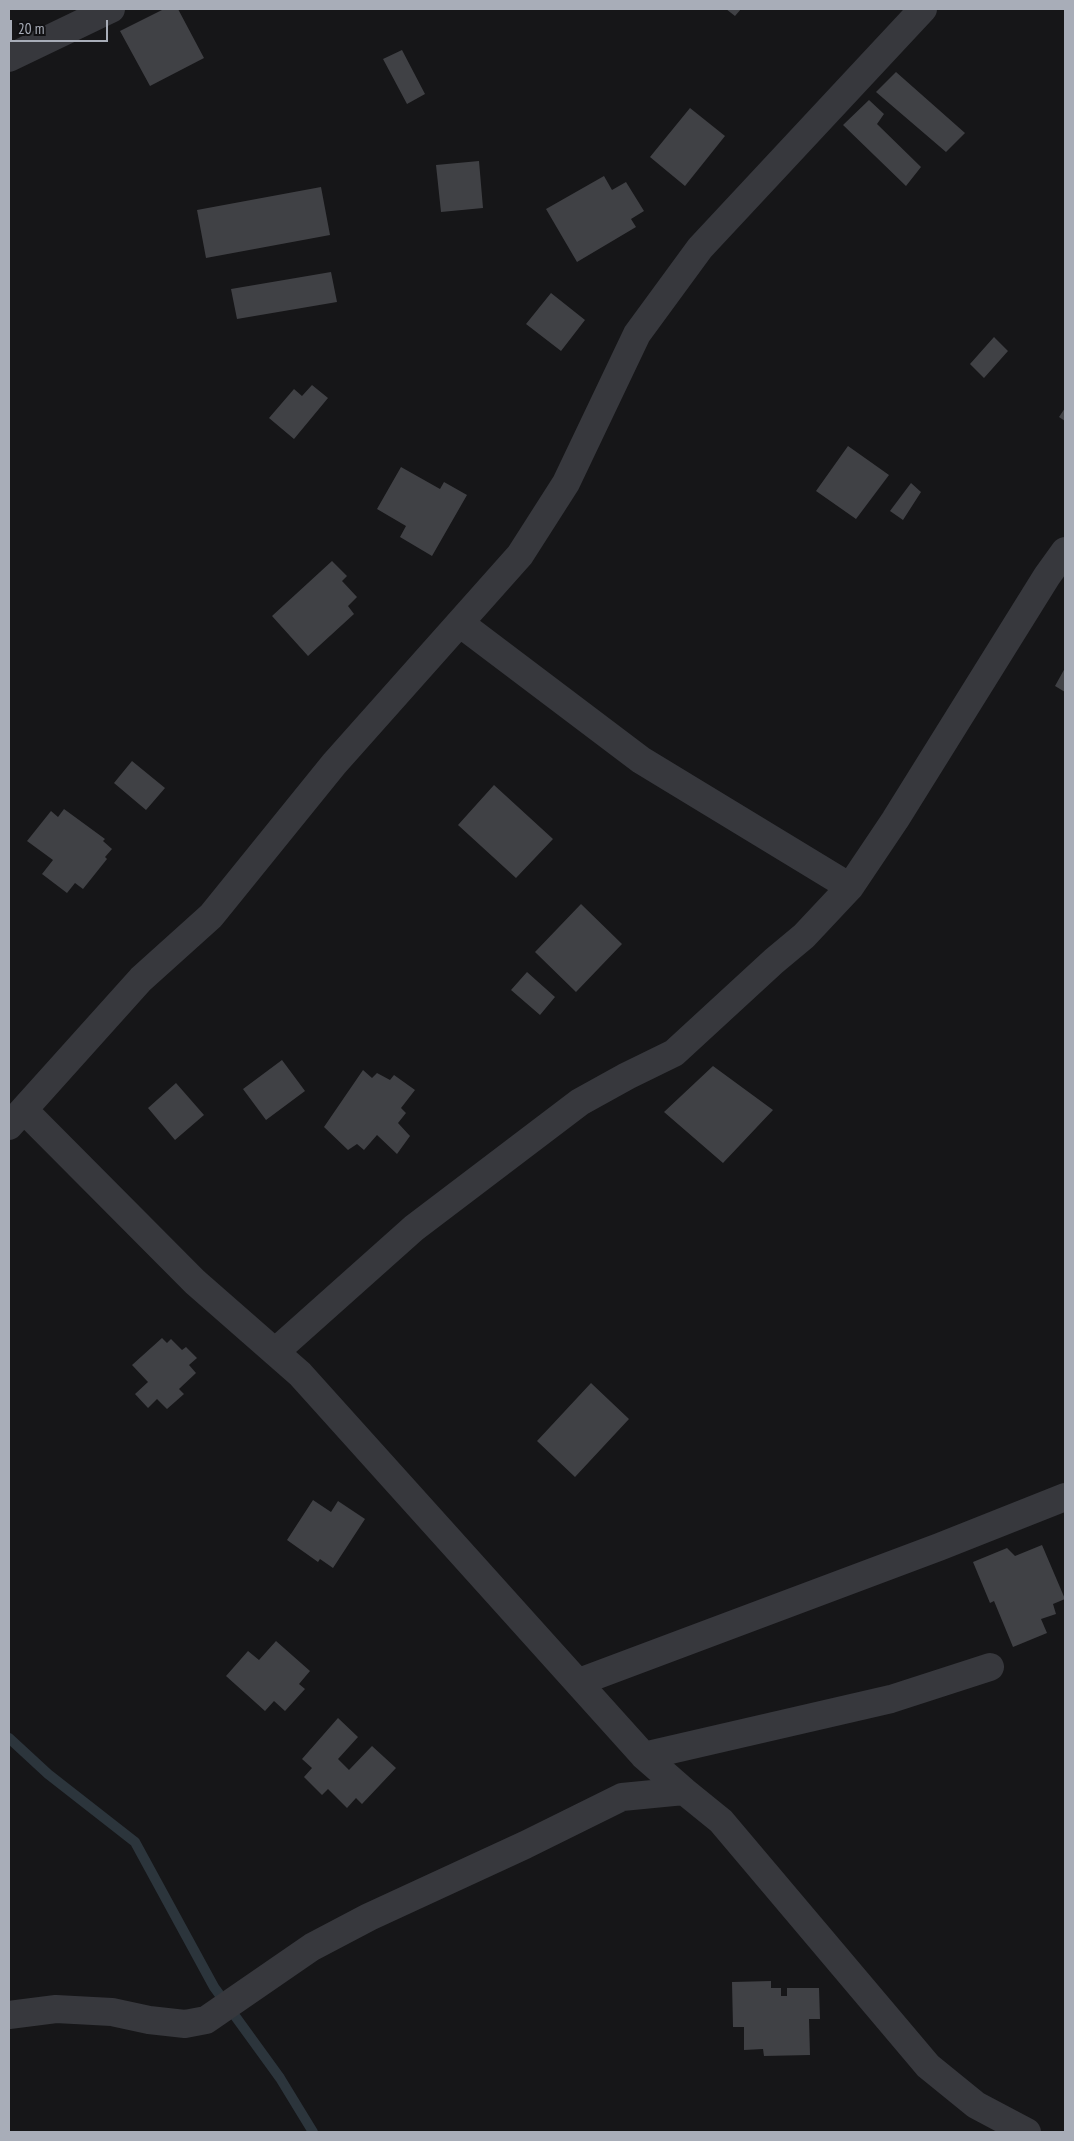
<!DOCTYPE html>
<style>
body{margin:0}
#map{position:relative;width:1074px;height:2141px;overflow:hidden;background:#161618;font-family:"PT Sans Narrow",sans-serif}
canvas{display:block}
.frame{position:absolute;inset:0;border:10px solid #a8adb8;pointer-events:none}
.scale{position:absolute;left:10px;top:20px;width:98px;height:22px;box-sizing:border-box;border:2px solid #a8adb8;border-top:0;padding-left:6px;font-size:15px;line-height:18px;white-space:nowrap;color:#a8adb8;-webkit-text-stroke:4px #111113;paint-order:stroke}
</style>
<div id="map">
<canvas width="1074" height="2141"></canvas>
<div class="frame"></div>
<div class="scale">20 m</div>
</div>
<script>
const g = document.querySelector('canvas').getContext('2d');
g.lineJoin = 'round';
const poly = rows => new Path2D(rows.map(r => 'M' + r).join(''));
function stroke(path, color, width, dash) { g.strokeStyle = color; g.lineWidth = width; g.lineCap = dash ? 'butt' : 'round'; g.setLineDash(dash || []); g.stroke(path); }
function fill(path, color) { g.fillStyle = color; g.fill(path, 'evenodd'); }
const stream = poly([
 [9,1738,48,1774,135,1842,214,1987,280,2078,313,2132]
]);
const building = poly([
 [164,9,178,9,204,58,150,86,120,31],
 [726,9,741,9,735,16],
 [402,50,425,94,407,104,383,59],
 [896,72,965,133,946,152,876,92],
 [869,100,884,114,877,124,921,167,906,186,843,125],
 [690,108,725,136,685,186,650,157],
 [479,161,483,208,441,212,436,165],
 [604,176,612,190,626,182,644,211,631,219,636,227,577,262,546,209],
 [321,187,330,235,206,258,197,210],
 [331,272,337,302,237,319,231,289],
 [551,293,585,320,561,351,526,324],
 [994,337,1008,351,984,378,970,364],
 [312,385,328,398,294,439,269,418,294,389,302,396],
 [1065,408,1065,421,1059,417],
 [848,446,889,475,856,519,816,491],
 [401,467,440,489,444,482,467,495,432,556,400,537,406,526,377,509],
 [911,483,921,492,903,520,890,511],
 [332,561,347,576,342,581,357,597,348,606,354,614,308,656,272,616],
 [1065,668,1065,692,1055,686],
 [132,761,165,788,146,810,114,783],
 [494,785,553,839,516,878,458,825],
 [64,809,105,839,103,841,112,849,105,857,107,859,83,889,75,883,67,893,42,874,53,860,27,841,51,811,58,817],
 [581,904,622,944,576,992,535,952],
 [527,972,555,997,540,1015,511,990],
 [282,1060,305,1091,266,1120,243,1089],
 [713,1066,773,1110,723,1163,664,1112],
 [363,1070,372,1078,377,1073,390,1080,394,1075,415,1090,401,1108,406,1113,398,1123,410,1136,397,1154,377,1135,364,1150,357,1144,348,1150,324,1127],
 [176,1083,204,1115,175,1140,148,1108],
 [162,1338,167,1343,171,1339,182,1350,186,1347,197,1358,189,1365,196,1373,179,1389,184,1394,167,1409,157,1399,148,1408,135,1394,148,1382,132,1365],
 [591,1383,629,1419,575,1477,537,1441],
 [313,1500,331,1512,338,1501,365,1519,333,1568,320,1559,318,1562,287,1540],
 [1042,1545,1065,1599,1053,1604,1056,1614,1041,1619,1047,1633,1013,1647,994,1601,990,1603,973,1562,1007,1548,1015,1556],
 [276,1641,310,1671,299,1684,305,1689,285,1711,274,1701,265,1711,226,1676,248,1651,259,1660],
 [338,1718,358,1737,338,1759,349,1770,372,1746,396,1768,362,1804,356,1798,347,1808,328,1789,322,1795,304,1777,312,1768,302,1759],
 [771,1981,771,1988,781,1988,781,1996,787,1996,787,1988,819,1988,820,2019,809,2019,810,2055,764,2056,763,2049,744,2050,744,2027,733,2027,732,1982]
]);
const minor = poly([
 [9,58,111,9],
 [461,624,641,760,850,887],
 [24,1110,195,1282,300,1374,644,1756,684,1791],
 [9,1126,141,979,211,916,334,764,520,555,566,483,637,334,700,248,923,9],
 [275,1352,414,1228,580,1102,627,1076,674,1053,774,961,804,936,850,887,895,820,1047,576,1065,551],
 [579,1682,939,1547,1065,1497],
 [644,1756,891,1699,990,1667],
 [9,2015,56,2009,112,2012,149,2020,185,2024,206,2020,312,1947,369,1917,525,1845,622,1797,684,1791,721,1821,928,2066,976,2105,1027,2132]
]);
stroke(stream, '#2c353c', 10);
fill(building, '#404145');
stroke(minor, '#37383d', 28);
</script>
